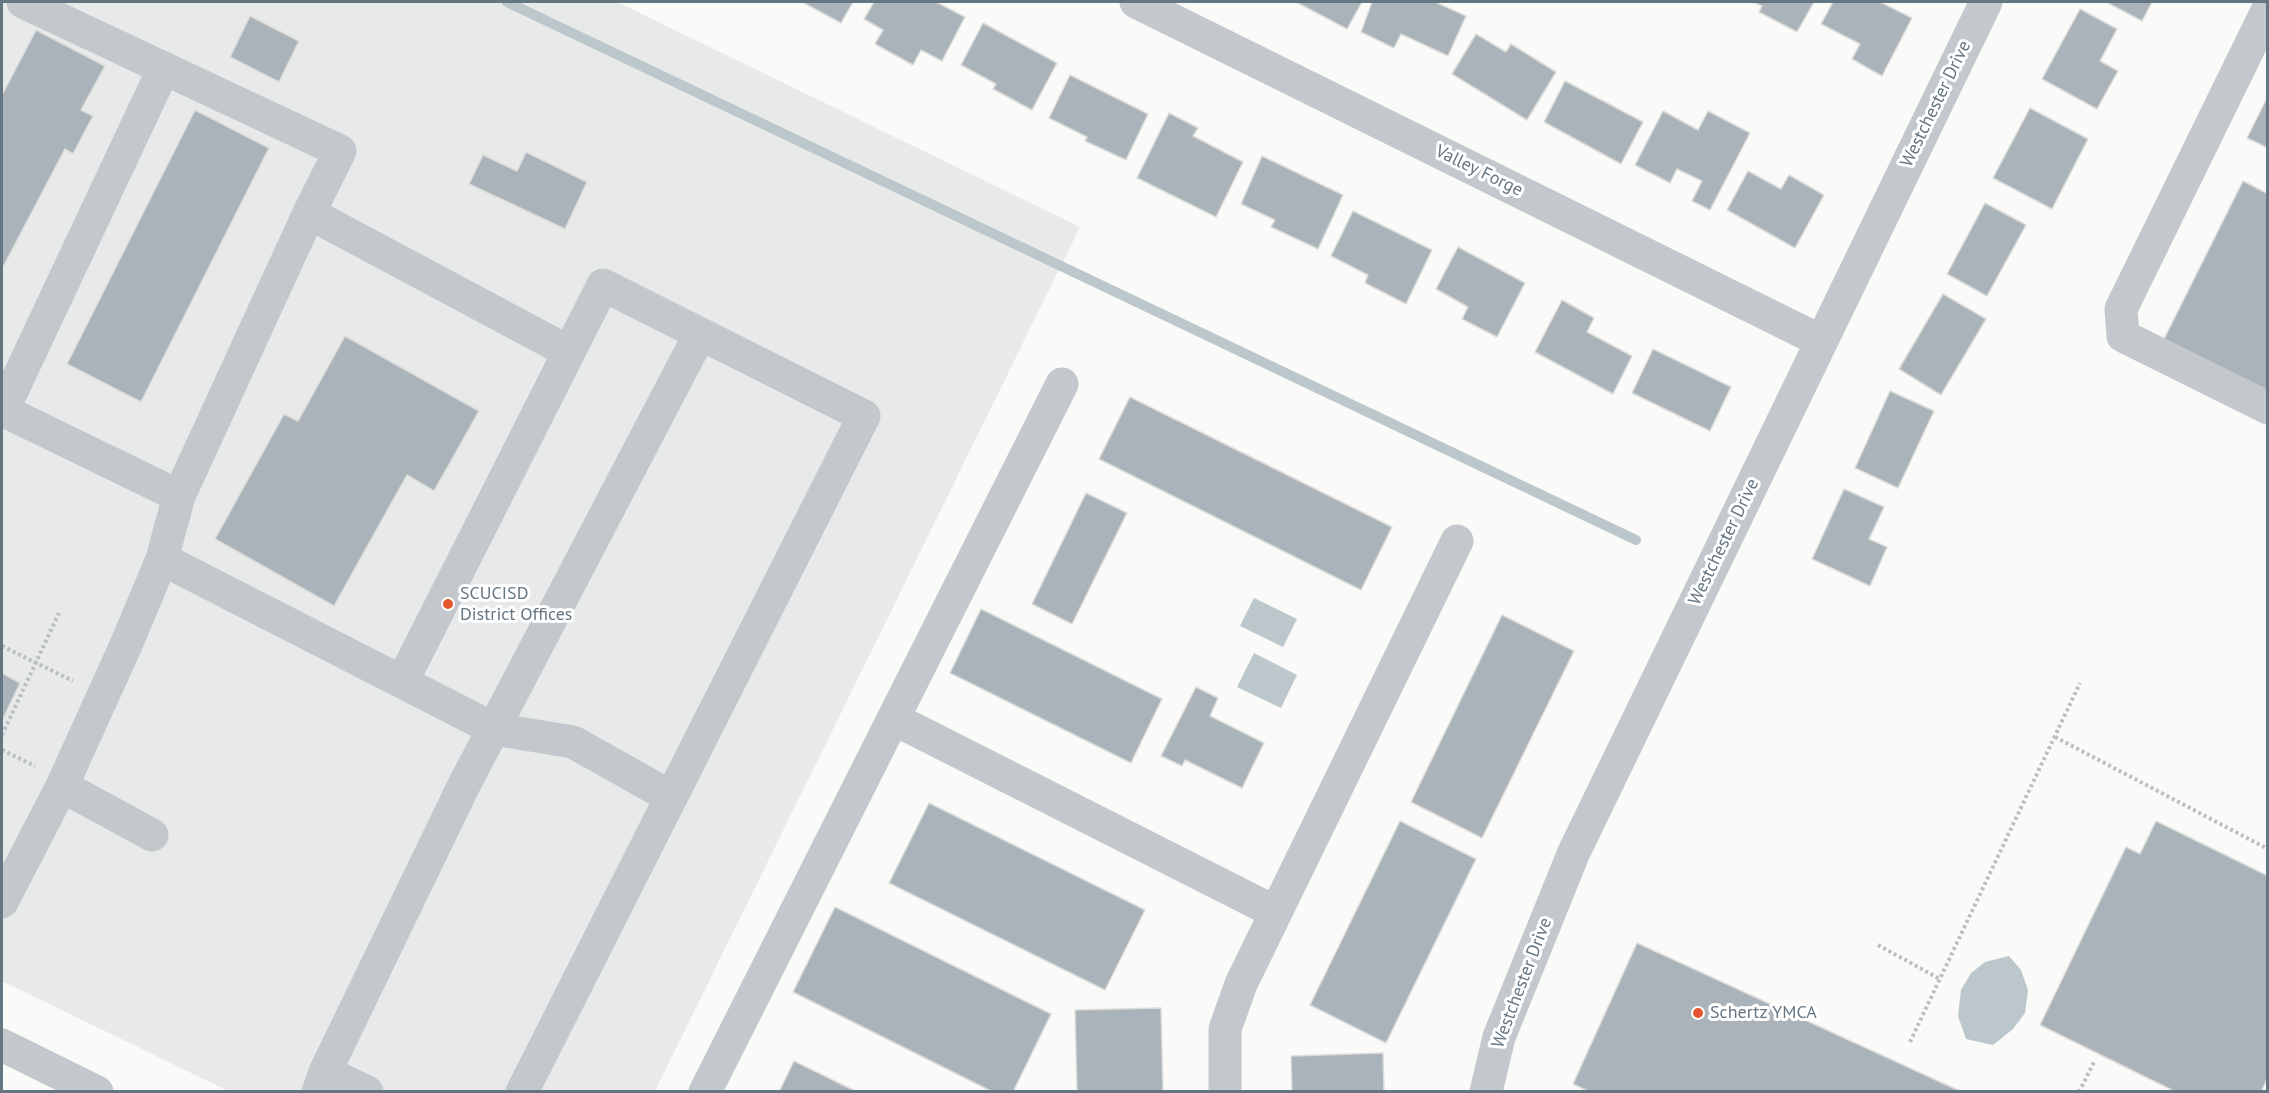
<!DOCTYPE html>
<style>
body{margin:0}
#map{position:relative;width:2269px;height:1093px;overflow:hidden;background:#fafaf8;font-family:"PT Sans",sans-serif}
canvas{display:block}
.frame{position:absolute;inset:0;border:3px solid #657683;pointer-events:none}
</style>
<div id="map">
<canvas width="2269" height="1093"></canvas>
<div class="frame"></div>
</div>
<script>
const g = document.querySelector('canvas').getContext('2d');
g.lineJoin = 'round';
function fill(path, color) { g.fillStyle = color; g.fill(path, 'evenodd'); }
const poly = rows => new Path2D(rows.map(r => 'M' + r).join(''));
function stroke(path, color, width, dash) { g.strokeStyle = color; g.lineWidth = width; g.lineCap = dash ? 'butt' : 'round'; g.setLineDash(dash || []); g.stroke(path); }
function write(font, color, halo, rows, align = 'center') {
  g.font = font + ' "PT Sans",sans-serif'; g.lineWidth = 6; g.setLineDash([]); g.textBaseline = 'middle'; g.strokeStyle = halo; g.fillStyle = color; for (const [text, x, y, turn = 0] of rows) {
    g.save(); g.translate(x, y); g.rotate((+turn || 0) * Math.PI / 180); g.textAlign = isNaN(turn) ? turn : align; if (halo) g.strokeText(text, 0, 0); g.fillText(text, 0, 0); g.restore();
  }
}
const built = poly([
 [2,2,617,2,1080,227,655,1091,228,1091,2,981]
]);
const water = poly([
 [1254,598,1297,619,1283,647,1240,626],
 [1254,653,1297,675,1281,708,1237,687],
 [2009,956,2021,970,2028,990,2025,1013,2013,1029,1993,1045,1966,1039,1958,1016,1961,990,1971,973,1985,962]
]);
const stream = poly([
 [507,2,1636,540]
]);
const building = poly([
 [802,2,853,2,841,23,802,2],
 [874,2,936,2,965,17,942,61,921,50,913,65,875,44,883,30,864,19,874,2],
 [1296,2,1362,2,1347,29,1296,2],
 [1372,2,1435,2,1466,16,1448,56,1401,34,1394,48,1361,32,1372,2],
 [1753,2,1814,2,1797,32,1759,12,1762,6,1753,2],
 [1833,2,1880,2,1912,18,1882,76,1852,59,1860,44,1821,24,1833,2],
 [2106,2,2152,2,2142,21,2106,2],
 [2080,9,2117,29,2100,61,2118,71,2097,109,2042,79,2080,9],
 [250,16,299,41,279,82,230,57,250,16],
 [983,23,1057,63,1032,110,993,89,996,84,961,65,983,23],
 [36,30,105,66,81,110,93,116,73,154,65,149,2,269,2,95,36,30],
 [1476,34,1506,52,1511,44,1556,72,1527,120,1452,74,1476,34],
 [1070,75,1148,114,1126,160,1085,141,1087,137,1049,118,1070,75],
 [1565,81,1643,122,1621,164,1544,122,1565,81],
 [2268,96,2268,148,2247,138,2268,96],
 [2030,108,2088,139,2052,209,1993,178,2030,108],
 [195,110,269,148,141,402,67,364,195,110],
 [1663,111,1698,130,1708,111,1750,133,1710,210,1692,201,1702,181,1677,169,1670,183,1635,165,1663,111],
 [1169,113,1198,128,1193,136,1243,162,1216,217,1137,178,1169,113],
 [526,152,587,182,565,229,469,184,483,155,517,171,526,152],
 [1262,156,1343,195,1318,249,1271,227,1275,220,1241,204,1262,156],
 [1748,171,1781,189,1789,175,1824,195,1795,248,1727,210,1748,171],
 [2243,181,2268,194,2268,401,2160,347,2243,181],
 [1985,203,2026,225,1987,296,1947,274,1985,203],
 [1353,211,1432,250,1406,304,1365,283,1368,275,1331,256,1353,211],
 [1458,247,1525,283,1497,337,1462,319,1468,307,1436,289,1458,247],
 [1943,294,1986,319,1941,395,1899,369,1943,294],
 [1562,300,1594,318,1587,332,1632,356,1613,394,1535,352,1562,300],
 [345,336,479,411,434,491,407,475,334,606,215,539,284,414,298,421,345,336],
 [1653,349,1731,387,1710,431,1632,393,1653,349],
 [1890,391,1934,411,1898,488,1855,468,1890,391],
 [1130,397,1392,527,1361,590,1099,459,1130,397],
 [1844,489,1884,507,1869,539,1887,547,1870,586,1812,559,1844,489],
 [1086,493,1127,513,1072,624,1032,604,1086,493],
 [981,609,1162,699,1131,763,950,673,981,609],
 [1502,615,1574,651,1482,838,1411,802,1502,615],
 [2,673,20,683,2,721,2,673],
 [1196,687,1218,698,1210,716,1264,743,1242,788,1185,760,1182,766,1161,756,1196,687],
 [929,803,1145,910,1105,990,889,883,929,803],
 [1400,821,1476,859,1386,1043,1310,1005,1400,821],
 [2156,821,2268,876,2268,1077,2261,1092,2176,1092,2040,1025,2126,847,2140,854,2156,821],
 [835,907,1051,1014,1013,1092,993,1092,793,992,835,907],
 [1637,943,1962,1092,1590,1092,1573,1084,1637,943],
 [1161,1008,1163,1092,1077,1092,1075,1010,1161,1008],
 [1383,1053,1384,1092,1292,1092,1291,1056,1383,1053],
 [794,1061,857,1092,779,1092,794,1061]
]);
const path = poly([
 [2,646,73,681],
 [2,735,59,613],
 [2055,737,2268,849],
 [2,750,35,766],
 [1878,945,1940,979],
 [1910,1042,2080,683],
 [2079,1092,2094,1062]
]);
const minor = poly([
 [23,2,340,151,309,213,569,352,603,285,864,416,522,1092],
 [1136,2,1821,341],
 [2268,9,2121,309,2123,336,2268,408],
 [2,410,179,496],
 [3,410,164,68],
 [162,559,494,729,573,742,671,797],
 [402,682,569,352],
 [894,719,1275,912],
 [62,786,152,835],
 [2,902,62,786,126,645,162,559,179,496,309,213],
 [2,1045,97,1092],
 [325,1072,464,785,700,334],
 [318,1092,325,1072,367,1092],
 [705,1092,1062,384],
 [1225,1092,1225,1029,1241,984,1457,541],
 [1486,1092,1499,1037,1574,852,1986,2]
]);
const markers = [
 [448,604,6,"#e4572e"],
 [1698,1013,6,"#e4572e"]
];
const streetNames = [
 ["Westchester Drive",1936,104,-64],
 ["Valley Forge",1479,171,26],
 ["Westchester Drive",1724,542,-64],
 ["Westchester Drive",1522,983,-69]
];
const poiNames = [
 ["SCUCISD",460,594],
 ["District Offices",460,615],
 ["Schertz YMCA",1710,1013]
];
fill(built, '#e8e9e9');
fill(water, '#bbc7cb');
stroke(stream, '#bbc7cb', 10);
fill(building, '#aab3b9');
stroke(building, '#dcdcda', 1.5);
stroke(path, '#bbbfc2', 4, [3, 3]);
stroke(minor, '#c3c8cc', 33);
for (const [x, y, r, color] of markers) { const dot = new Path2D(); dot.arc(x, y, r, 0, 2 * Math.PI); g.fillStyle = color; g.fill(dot); stroke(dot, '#fff', 2); }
write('18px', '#657683', '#fff', streetNames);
write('18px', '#657683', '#fff', poiNames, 'left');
</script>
